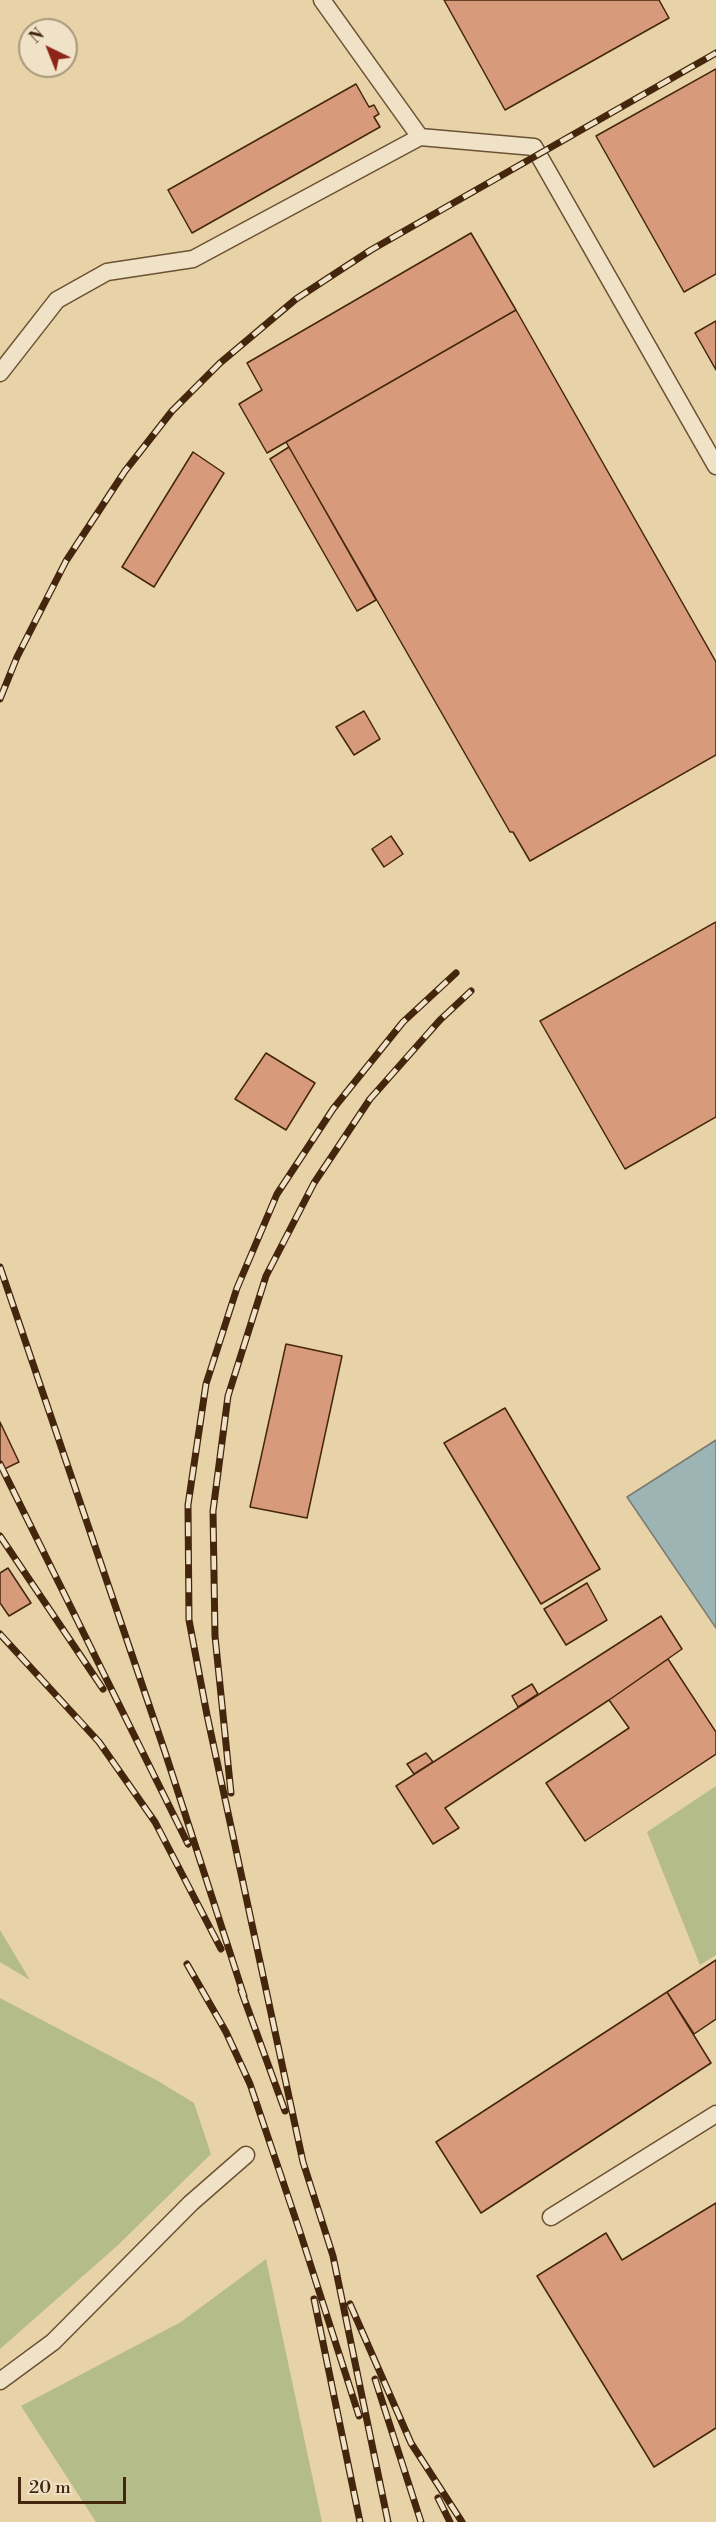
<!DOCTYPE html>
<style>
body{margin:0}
#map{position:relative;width:716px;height:2522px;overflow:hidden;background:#e8d3a8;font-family:"Libre Bodoni",serif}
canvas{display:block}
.north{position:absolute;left:18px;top:18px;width:60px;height:60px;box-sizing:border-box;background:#f0e2c6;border:2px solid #ab977c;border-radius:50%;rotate:317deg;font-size:16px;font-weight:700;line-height:24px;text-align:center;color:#44260c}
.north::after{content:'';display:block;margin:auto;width:21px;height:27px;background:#8f2418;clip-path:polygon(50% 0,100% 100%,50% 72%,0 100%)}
.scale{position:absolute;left:18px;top:2477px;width:108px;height:27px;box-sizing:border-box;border:3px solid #44260c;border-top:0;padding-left:8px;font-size:18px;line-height:21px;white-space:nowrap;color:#44260c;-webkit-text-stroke:4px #f0e2c6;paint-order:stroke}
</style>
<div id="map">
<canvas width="716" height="2522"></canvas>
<div class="north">N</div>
<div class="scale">20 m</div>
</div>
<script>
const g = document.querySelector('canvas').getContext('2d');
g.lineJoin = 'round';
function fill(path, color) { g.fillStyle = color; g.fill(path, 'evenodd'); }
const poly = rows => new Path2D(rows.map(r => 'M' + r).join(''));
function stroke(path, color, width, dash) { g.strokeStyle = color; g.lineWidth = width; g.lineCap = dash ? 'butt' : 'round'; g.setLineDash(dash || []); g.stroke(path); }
const green = poly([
 [716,1786,716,1955,700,1965,647,1832],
 [0,1930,30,1980,0,1962],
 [0,1998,158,2081,194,2103,211,2154,117,2246,0,2349],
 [266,2259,322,2522,96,2522,21,2406,181,2322]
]);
const water = poly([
 [716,1440,716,1628,627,1497,716,1440]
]);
const building = poly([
 [444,0,659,0,669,18,505,110,444,0],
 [716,69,716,274,684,292,596,136,716,69],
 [356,84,369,107,374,105,379,114,374,117,380,127,192,233,168,190,356,84],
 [471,233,516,310,267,453,239,404,262,390,247,363,471,233],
 [516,310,716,662,716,755,530,861,513,832,510,832,286,442,516,310],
 [716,321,716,370,695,333,716,321],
 [289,447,376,600,357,611,270,459,289,447],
 [193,452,224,473,154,587,122,567,193,452],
 [364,711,380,739,354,755,336,727,364,711],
 [391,836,403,854,384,867,372,849,391,836],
 [716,922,716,1117,625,1169,540,1021,716,922],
 [266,1053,315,1083,286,1130,235,1099,266,1053],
 [286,1344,342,1356,307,1518,250,1507,286,1344],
 [505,1408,600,1569,541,1604,444,1443,505,1408],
 [0,1422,19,1462,0,1471,0,1422],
 [8,1568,31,1603,9,1616,0,1603,0,1573,8,1568],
 [587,1583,607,1620,566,1645,544,1609,587,1583],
 [661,1616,682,1649,609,1700,445,1808,459,1828,433,1844,396,1786,661,1616],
 [668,1659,716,1732,716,1754,585,1841,546,1783,629,1728,609,1700,668,1659],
 [532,1684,538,1694,518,1707,512,1696,532,1684],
 [426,1753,433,1762,414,1774,407,1764,426,1753],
 [716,1960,716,2019,694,2034,667,1992,716,1960],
 [667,1992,711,2063,481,2213,436,2142,667,1992],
 [716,2203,716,2428,654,2467,537,2276,606,2233,622,2260,716,2203]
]);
const lane = poly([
 [322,0,420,137,534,147,716,466],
 [0,373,57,300,107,272,193,259,420,137],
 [551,2217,716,2114],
 [0,2381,53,2342,191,2203,246,2155]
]);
const rail = poly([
 [0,699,17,657,66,561,125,471,172,411,220,363,296,299,371,250,716,53],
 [0,1267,165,1752,244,1996],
 [0,1464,188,1844],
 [0,1536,103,1689],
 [0,1634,99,1742,155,1822,221,1949],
 [231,1793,215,1636,213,1511,228,1396,266,1276,314,1183,370,1099,440,1020,471,991],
 [187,1964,226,2032,250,2084,301,2235,359,2416],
 [241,1990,285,2111],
 [314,2299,360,2522],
 [350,2304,411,2443,462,2522],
 [375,2379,421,2522],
 [438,2498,450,2522],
 [388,2522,333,2256,303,2162,207,1715,189,1620,188,1505,206,1384,237,1288,277,1194,333,1109,403,1022,456,973]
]);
fill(green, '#b4bc89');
fill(water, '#9db4b5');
stroke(water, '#797b71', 1.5);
fill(building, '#d79b7b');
stroke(building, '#44260c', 1.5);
stroke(lane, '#6d5133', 19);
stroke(lane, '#f0e2c6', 16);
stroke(rail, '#44260c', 7);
stroke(rail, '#f0e2c6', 4.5, [14]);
</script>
